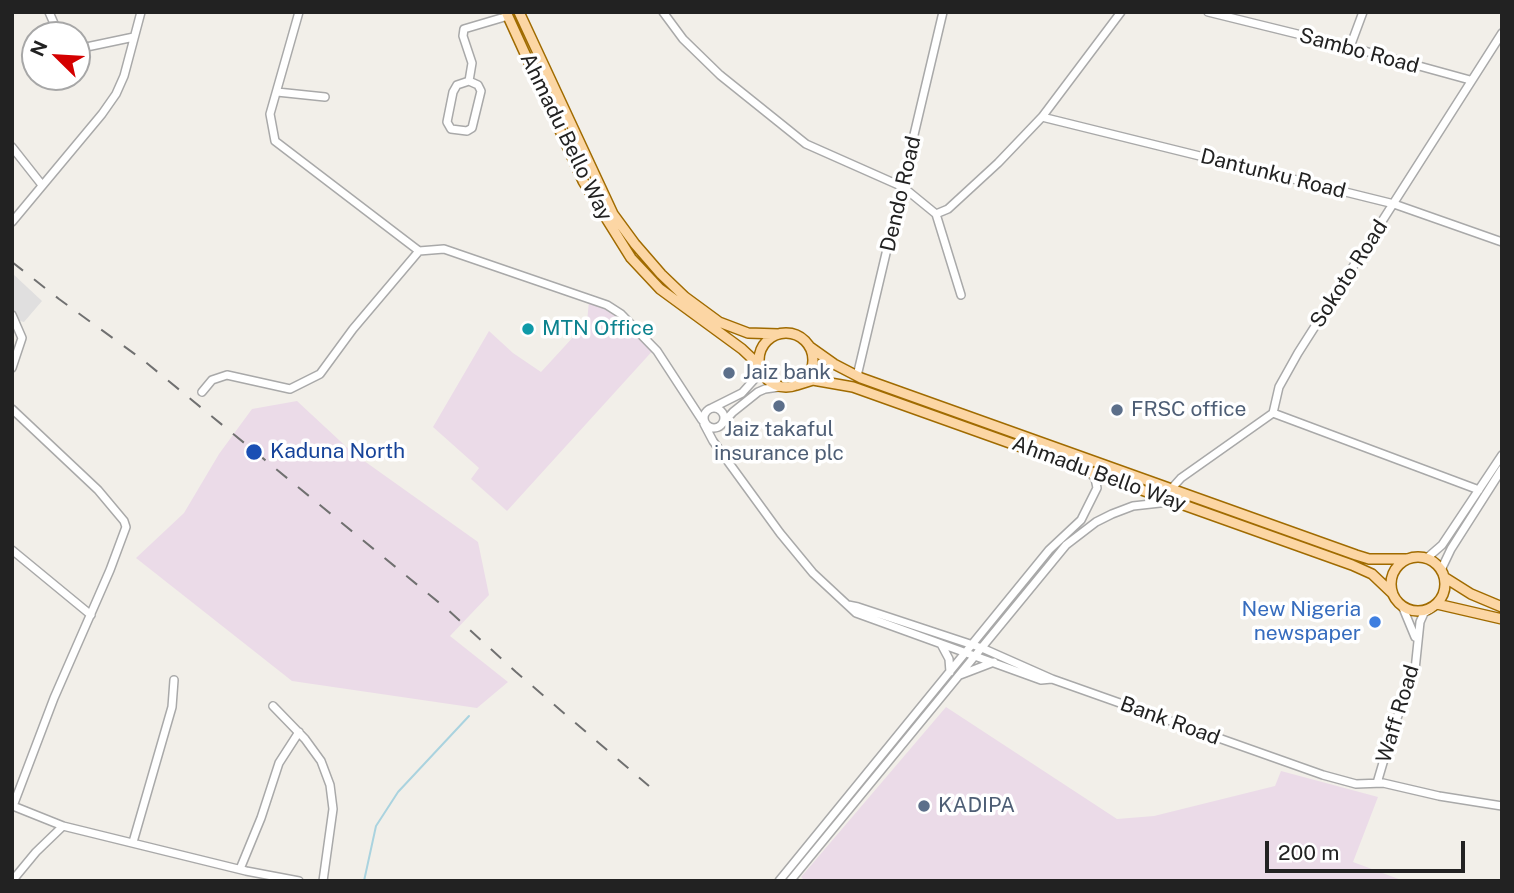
<!DOCTYPE html>
<style>
body{margin:0}
#map{position:relative;width:1514px;height:893px;overflow:hidden;background:#f2efe9;font-family:"Public Sans",sans-serif}
canvas{display:block}
.frame{position:absolute;inset:0;border:14px solid #222;pointer-events:none}
.north{position:absolute;left:21px;top:21px;width:70px;height:70px;box-sizing:border-box;background:#fff;border:2px solid #a7a7a7;border-radius:50%;rotate:294deg;font-size:19px;font-weight:700;line-height:28px;text-align:center;color:#222}
.north::after{content:'';display:block;margin:auto;width:24px;height:32px;background:#d40000;clip-path:polygon(50% 0,100% 100%,50% 72%,0 100%)}
.scale{position:absolute;left:1265px;top:841px;width:200px;height:32px;box-sizing:border-box;border:4px solid #222;border-top:0;padding-left:9px;font-size:21px;line-height:24px;white-space:nowrap;color:#222;-webkit-text-stroke:5px #fff;paint-order:stroke}
</style>
<div id="map">
<canvas width="1514" height="893"></canvas>
<div class="frame"></div>
<div class="north">N</div>
<div class="scale">200 m</div>
</div>
<script>
const g = document.querySelector('canvas').getContext('2d');
g.lineJoin = 'round';
function fill(path, color) { g.fillStyle = color; g.fill(path, 'evenodd'); }
const poly = rows => new Path2D(rows.map(r => 'M' + r).join(''));
function stroke(path, color, width, dash) { g.strokeStyle = color; g.lineWidth = width; g.lineCap = dash ? 'butt' : 'round'; g.setLineDash(dash || []); g.stroke(path); }
function write(font, color, halo, rows, align = 'center') {
  g.font = font + ' "Public Sans",sans-serif'; g.lineWidth = 7; g.setLineDash([]); g.textBaseline = 'middle'; g.strokeStyle = halo; g.fillStyle = color; for (const [text, x, y, turn = 0] of rows) {
    g.save(); g.translate(x, y); g.rotate((+turn || 0) * Math.PI / 180); g.textAlign = isNaN(turn) ? turn : align; if (halo) g.strokeText(text, 0, 0); g.fillText(text, 0, 0); g.restore();
  }
}
const residential = poly([
 [12,273,42,301,24,322,12,319]
]);
const industrial = poly([
 [589,301,619,312,656,347,507,511,471,479,479,468,433,427,489,331,513,353,541,372,587,322],
 [297,401,353,453,478,542,489,595,450,636,508,682,477,708,292,681,136,558,184,513,219,454,252,409],
 [946,707,1117,819,1154,816,1275,786,1281,771,1378,797,1353,862,1404,881,805,881,801,877]
]);
const stream = poly([
 [364,881,376,826,398,792,469,716]
]);
const minor = poly([
 [49,12,59,35],
 [299,12,270,114,275,141,419,251],
 [663,12,683,39,720,75,806,144,903,187,936,214,948,209,998,163,1042,117,1121,12],
 [1208,12,1350,47,1470,80],
 [1350,47,1363,12],
 [77,49,134,37],
 [469,81,478,85,481,91,472,128,467,131,451,129,447,122,453,92,457,85,469,81],
 [469,81,472,63,463,36,464,29,508,16],
 [277,92,325,97],
 [1042,117,1394,204,1502,242],
 [12,147,42,185],
 [936,214,961,295],
 [12,222,102,114,116,94,124,76,141,12],
 [12,315,22,338,12,368],
 [857,376,943,12],
 [202,392,212,380,227,375,290,389,320,374,353,329,419,251,444,249,607,305,621,314,657,351,702,420],
 '704 418a10 10 0 1 1 20 0a10 10 0 1 1-20 0Z',
 [712,408,742,393,761,372],
 [12,409,98,490,124,521,126,527,110,570,54,698,13,806,63,826],
 [1273,413,1479,490],
 [704,424,713,441,780,533,813,573,856,613,1041,680,1052,679,1323,775,1356,784,1383,783,1439,796,1502,806],
 [722,424,733,412,758,392,765,389,779,387],
 [1172,488,1181,478,1273,413,1279,387,1298,353,1502,33],
 [12,550,91,615],
 [1427,558,1442,545,1502,455],
 [1441,570,1451,549,1502,469],
 [848,605,858,607,982,648,1052,679],
 [1403,608,1415,637],
 [941,644,949,659,950,672],
 [960,675,994,662],
 [273,706,305,739,321,761,330,785,333,809,323,881],
 [1377,783,1393,729,1415,670,1420,622,1424,613,1431,609],
 [133,842,172,707,174,680],
 [240,869,261,818,279,763,299,732],
 [12,881,36,852,63,826,246,871,299,881],
 [779,881,1049,550,1081,520,1097,488,1095,478,1089,472],
 [790,881,1066,545,1096,522,1112,514,1133,506,1169,502]
]);
const major = poly([
 [506,12,583,181,631,258,660,289,742,349,759,365],
 [519,12,613,214,635,244,661,274,685,297,719,322,748,333,779,334],
 '759 360a27 27 0 1 1 54 0a27 27 0 1 1-54 0Z',
 [810,347,834,364,861,378,1356,555,1369,559,1406,559],
 [797,385,813,380,853,387,1352,565,1372,574,1392,593],
 '1391 584a27 27 0 1 1 54 0a27 27 0 1 1-54 0Z',
 [1444,577,1471,594,1502,607],
 [1437,604,1502,619]
]);
const rail = poly([
 [12,262,59,299,143,360,448,610,516,672,649,786]
]);
const markers = [
 [528,329,7,"#0f9aa8"],
 [729,373,7,"#5c6f8a"],
 [779,406,7,"#5c6f8a"],
 [1117,410,7,"#5c6f8a"],
 [254,452,9,"#1a4fb4"],
 [1375,622,7,"#3f7fe0"],
 [924,806,7,"#5c6f8a"]
];
const streetNames = [
 ["Sambo Road",1359,51,15],
 ["Ahmadu Bello Way",566,137,64],
 ["Dantunku Road",1273,174,14],
 ["Dendo Road",901,194,-77],
 ["Sokoto Road",1349,274,-57],
 ["Ahmadu Bello Way",1099,474,20],
 ["Waff Road",1398,714,-73],
 ["Bank Road",1170,721,20]
];
const cultureNames = [
 ["MTN Office",542,329]
];
const serviceNames = [
 ["Jaiz bank",743,373],
 ["FRSC office",1131,410],
 ["Jaiz takaful",779,430,"center"],
 ["insurance plc",779,454,"center"],
 ["KADIPA",938,806]
];
const transitNames = [
 ["Kaduna North",270,452]
];
const shopNames = [
 ["New Nigeria",1361,610],
 ["newspaper",1361,634]
];
fill(residential, '#e0dfdf');
fill(industrial, '#ebdbe8');
stroke(stream, '#aad3df', 2);
stroke(minor, '#a9a9a9', 10);
stroke(major, '#a06b00', 12);
stroke(minor, '#fff', 7);
stroke(major, '#fcd6a4', 9);
stroke(rail, '#707070', 2, [14, 14]);
for (const [x, y, r, color] of markers) { const dot = new Path2D(); dot.arc(x, y, r, 0, 2 * Math.PI); g.fillStyle = color; g.fill(dot); stroke(dot, '#fff', 2.5); }
write('21px', '#222', '#fff', streetNames);
write('21px', '#0d838f', '#fff', cultureNames, 'left');
write('21px', '#4e5e75', '#fff', serviceNames, 'left');
write('21px', '#164399', '#fff', transitNames, 'left');
write('21px', '#366cbe', '#fff', shopNames, 'right');
</script>
